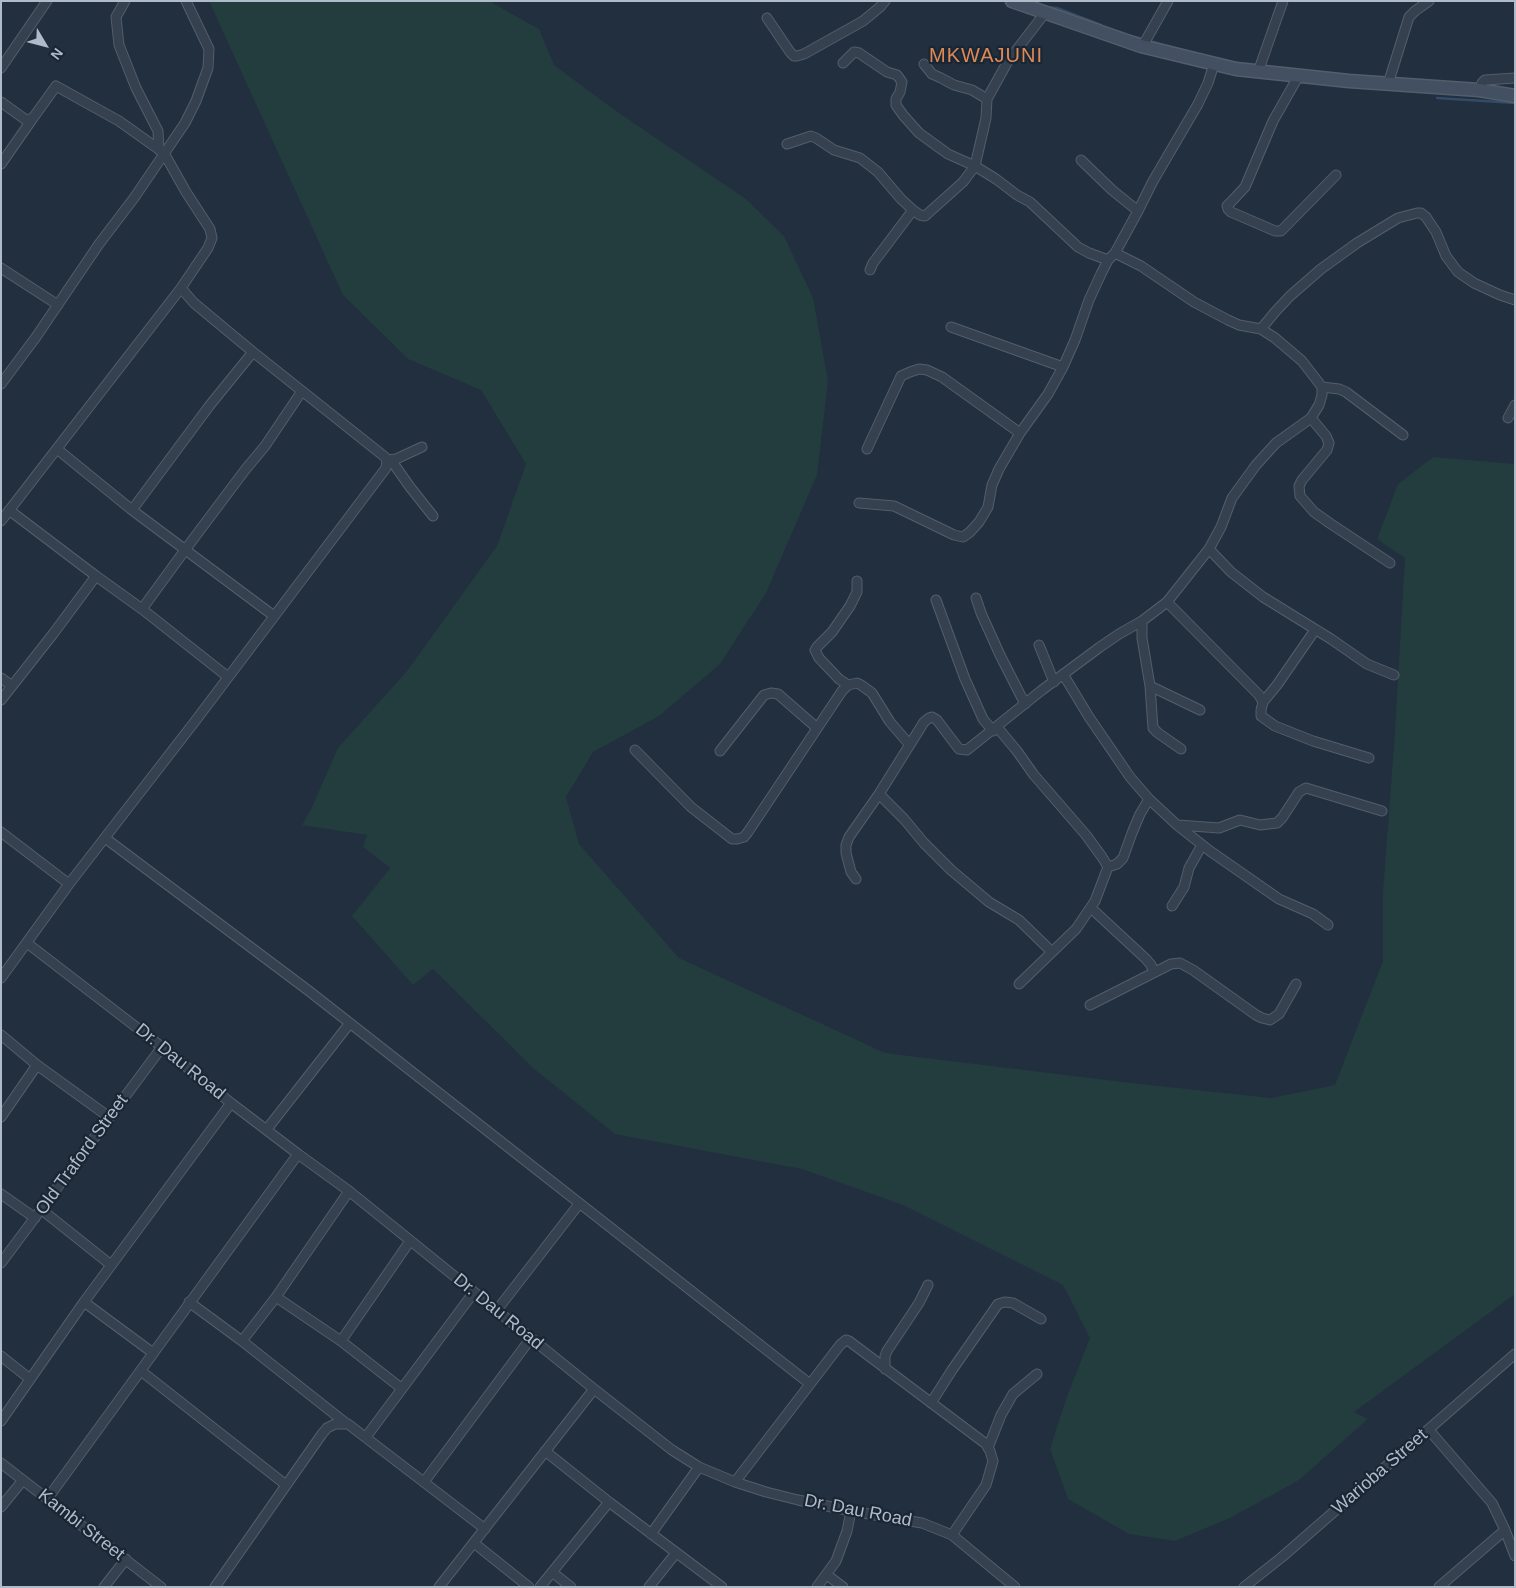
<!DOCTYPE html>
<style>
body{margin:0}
#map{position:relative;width:1516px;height:1588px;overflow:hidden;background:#212f3e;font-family:Helvetica,sans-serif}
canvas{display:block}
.frame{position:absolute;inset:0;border:2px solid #b0bbc9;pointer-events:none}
.north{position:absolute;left:20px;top:20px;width:50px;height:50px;-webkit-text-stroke:4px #1a2633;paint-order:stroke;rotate:127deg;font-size:14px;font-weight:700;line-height:20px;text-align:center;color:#b0bbc9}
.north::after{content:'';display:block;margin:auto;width:18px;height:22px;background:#b0bbc9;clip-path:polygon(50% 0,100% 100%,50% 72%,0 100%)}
</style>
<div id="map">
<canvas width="1516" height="1588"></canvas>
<div class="frame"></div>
<div class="north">N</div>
</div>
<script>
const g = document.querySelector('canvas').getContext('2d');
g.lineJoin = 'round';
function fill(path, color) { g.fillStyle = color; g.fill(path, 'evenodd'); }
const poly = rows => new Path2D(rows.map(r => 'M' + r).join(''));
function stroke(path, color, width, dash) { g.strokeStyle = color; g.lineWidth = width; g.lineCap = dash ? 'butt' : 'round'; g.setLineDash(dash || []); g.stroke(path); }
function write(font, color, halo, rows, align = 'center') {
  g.font = font + ' Helvetica,sans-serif'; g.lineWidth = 4.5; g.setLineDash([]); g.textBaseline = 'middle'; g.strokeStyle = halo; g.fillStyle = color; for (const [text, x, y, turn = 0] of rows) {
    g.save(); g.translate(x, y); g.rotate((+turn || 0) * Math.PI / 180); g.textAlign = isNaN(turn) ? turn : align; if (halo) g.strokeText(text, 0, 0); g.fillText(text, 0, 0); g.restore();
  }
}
const green = poly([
 [209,1,489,1,539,29,554,65,616,111,746,199,784,236,813,298,828,381,817,475,766,593,720,664,659,716,593,752,566,797,579,844,679,958,885,1053,1131,1083,1271,1098,1335,1085,1383,961,1383,892,1394,746,1405,558,1377,539,1398,484,1433,457,1515,464,1515,1294,1354,1412,1368,1419,1299,1480,1232,1517,1175,1541,1129,1534,1068,1499,1050,1449,1066,1399,1090,1338,1063,1285,903,1205,802,1169,615,1134,533,1068,433,969,413,985,352,916,390,868,363,847,367,835,302,825,312,807,338,748,407,671,497,546,526,464,481,390,408,359,343,295]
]);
const stream = poly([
 [1047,7,1057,8,1101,25],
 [1127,35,1144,39],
 [1149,41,1187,51],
 [1437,98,1515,103]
]);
const street = poly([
 [125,1,116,17,119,45,136,88,158,131,159,150],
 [767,18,790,52,794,56,797,56,804,54,863,21,880,7,885,1],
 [1141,46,1146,40,1168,1],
 [843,63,854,52,859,53,887,72,897,75,902,82,900,92,896,99,896,105,903,115,919,133,948,154,975,166,996,179,1017,195,1030,202,1078,247,1089,253,1108,260],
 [924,64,932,74,941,78,954,85,972,90,987,99],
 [1,68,47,1],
 [1258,72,1283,1],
 [1298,77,1273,121,1245,187,1231,202,1227,206,1228,209,1231,212,1275,231,1281,231,1336,175],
 [1388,84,1409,17,1415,11,1429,1],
 [1479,90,1482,83,1485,80,1515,78],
 [1,102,26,120,33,118,56,86,119,121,164,153,186,192,210,229,212,238,208,248,181,288,1,521],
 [787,144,811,136,816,138,834,150,860,158,878,172,901,199,913,210,920,215,925,216,963,182,975,166,986,118,987,99,1008,61,1045,13],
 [1081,160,1112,190,1138,211],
 [1,164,33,118],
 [1,268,58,305],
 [870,270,873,263,913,210],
 [951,327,1063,367],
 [1261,329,1275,312,1290,296,1321,269,1357,243,1398,218,1417,213,1421,213,1426,217,1436,232,1446,256,1458,272,1474,283,1500,295,1515,300],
 [1,384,36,337,99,244,134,198,185,123,196,101,208,68,209,49,186,1],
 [1322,387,1339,389,1346,392,1403,435],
 [1311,418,1326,436,1329,443,1327,450,1302,480,1299,486,1300,496,1314,512,1331,524,1390,563],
 [1508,418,1515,405],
 [57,449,132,510,274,616],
 [867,449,901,376,910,372,919,369,927,370,942,377,1020,433],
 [386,460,396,459,422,447],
 [391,460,410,487,433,516],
 [859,503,894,506,954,535,963,537,970,532,979,522,988,507,992,485,999,469,1020,433,1048,394,1063,367,1075,340,1089,300,1101,274,1108,260,1115,253,1138,211,1153,181,1198,104,1208,83,1214,64],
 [9,510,96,576,142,609,228,677],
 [132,510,210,405,253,352],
 [1209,549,1231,572,1263,597,1331,639,1367,664,1394,675],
 [976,598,981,613,1000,655,1025,704],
 [936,600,965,679,983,719,993,731],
 [1167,602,1259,695,1263,702],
 [142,609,185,550,245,470,265,446,302,391],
 [1142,621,1142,638,1150,686,1153,728,1158,733,1181,749],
 [1315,630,1277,685,1263,702,1261,710,1261,716,1275,726,1313,741,1369,758],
 [1039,645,1054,682],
 [1063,674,1089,717,1130,777,1149,799,1177,825,1210,851,1279,899,1313,914,1328,925],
 [1,678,12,686],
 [848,685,839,679,819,658,815,650,817,647,832,632,850,606,857,592,857,581],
 [1150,686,1200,710],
 [1,700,53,634,96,576],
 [997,727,1017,751,1034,775,1086,835,1102,857,1108,867,1095,901,1076,929,1019,984],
 [635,750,691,807,732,839,737,839,744,837,748,832,842,691,848,685,857,683,861,685,872,693,890,722,909,744],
 [720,751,764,695,771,693,778,694,817,728],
 [879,794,904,819,924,843,951,870,989,902,1019,920,1052,952],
 [1178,825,1219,828,1240,820,1260,825,1277,823,1282,818,1299,792,1306,788,1382,811],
 [1,832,69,884],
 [105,838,309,991,810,1384],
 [1108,867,1117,864,1123,858,1132,833,1140,814,1149,799],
 [856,879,851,872,846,853,846,845,849,837,879,794,924,722,929,718,932,717,937,720,959,749,967,750,1042,690,1100,647,1119,634,1142,621,1167,602,1209,549,1221,527,1232,498,1256,465,1276,443,1311,418,1319,405,1322,395,1322,387,1302,361,1275,338,1261,329,1239,325,1228,320,1194,302,1141,266,1115,253],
 [1172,906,1184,887,1189,868,1202,845],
 [1091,908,1146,959,1151,965,1154,972],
 [27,943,162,1047,231,1103,298,1154,349,1191,594,1389,672,1450,699,1467,735,1482,766,1492,798,1500,851,1511,922,1523,952,1535,1015,1587],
 [1,978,69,884,196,720,386,468,387,462,385,457,253,352,194,303,181,288],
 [1090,1005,1171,964,1180,963,1193,970,1256,1015,1262,1018,1270,1020,1279,1014,1296,984],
 [1,1035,37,1065,109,1117],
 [1,1117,37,1065],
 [267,1129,350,1023],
 [1,1194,35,1218],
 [42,1210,111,1265],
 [1,1263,162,1047],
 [276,1297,341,1341,401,1388],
 [84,1302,153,1353],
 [189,1302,242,1341,347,1424],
 [497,1310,579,1204],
 [242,1341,276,1297,349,1191],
 [341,1341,410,1241],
 [1,1356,30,1379],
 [885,1369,885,1356,887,1351,919,1303,928,1285],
 [141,1371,286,1485],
 [931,1403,952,1370,998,1304,1005,1302,1013,1303,1041,1319],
 [1,1421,84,1302,231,1103],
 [1429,1430,1492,1503,1505,1530,1515,1556],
 [366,1437,474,1292],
 [988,1448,1001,1415,1013,1394,1037,1374],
 [545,1451,609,1502,722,1587],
 [1,1463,161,1587],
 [424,1482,531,1338],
 [735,1482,840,1345,846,1340,849,1341,986,1444,990,1451,993,1461,986,1485,952,1535],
 [48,1498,298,1154],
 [1,1507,23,1480],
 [651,1534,699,1467],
 [474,1543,529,1587],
 [552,1572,571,1587],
 [827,1575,843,1587],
 [104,1587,126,1559],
 [215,1587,322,1434,327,1428,335,1424,348,1424,485,1529],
 [439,1587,594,1389],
 [540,1587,609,1502],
 [649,1587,676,1553],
 [817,1587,836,1561,847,1531,851,1511],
 [1244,1587,1282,1557,1515,1354],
 [1439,1587,1505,1530]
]);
const secondary = poly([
 [1012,1,1141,46,1236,69,1349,81,1479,90,1515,96]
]);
const streetNames = [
 ["Dr. Dau Road",180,1062,39],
 ["Old Traford Street",82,1155,-54],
 ["Dr. Dau Road",498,1312,39],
 ["Warioba Street",1380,1472,-41],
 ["Dr. Dau Road",858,1511,11],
 ["Kambi Street",81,1525,38]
];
const quarterNames = [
 ["MKWAJUNI",986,56]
];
fill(green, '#233d3f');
stroke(stream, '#334b67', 2.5);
stroke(street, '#535e6c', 11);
stroke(secondary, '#535e6c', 15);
stroke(street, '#35414e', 9);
stroke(secondary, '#425061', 12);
write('18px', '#b0bbc9', '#1a2633', streetNames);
g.letterSpacing = '1px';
write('20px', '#de8a57', '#1a2633', quarterNames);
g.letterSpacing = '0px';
</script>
